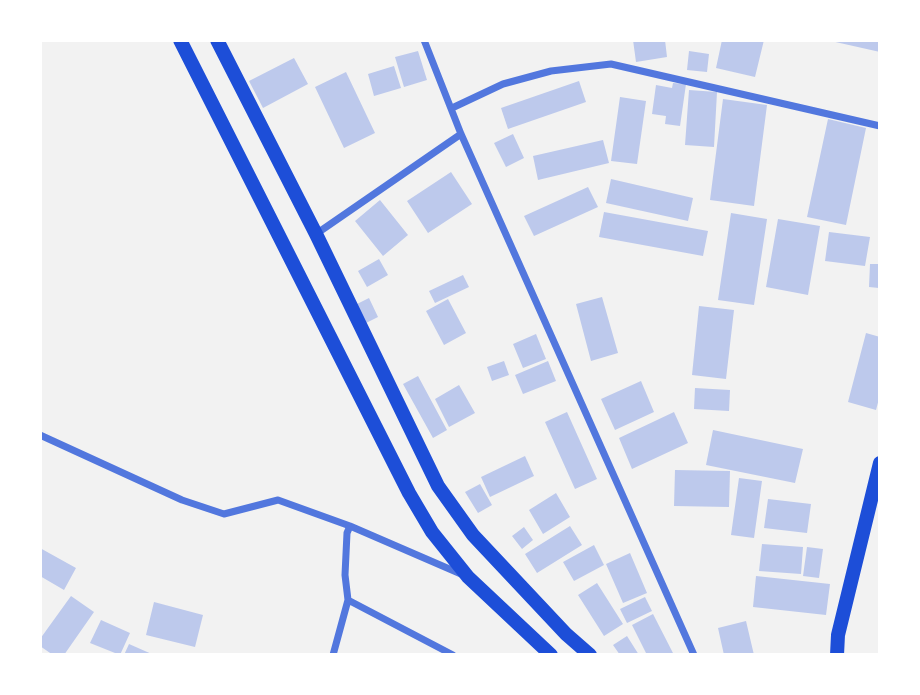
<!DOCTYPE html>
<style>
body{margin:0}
#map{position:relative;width:920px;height:695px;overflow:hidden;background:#f2f2f2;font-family:"Varela Round",sans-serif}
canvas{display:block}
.frame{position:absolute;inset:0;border:42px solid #fff;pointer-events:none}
</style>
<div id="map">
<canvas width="920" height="695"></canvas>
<div class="frame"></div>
</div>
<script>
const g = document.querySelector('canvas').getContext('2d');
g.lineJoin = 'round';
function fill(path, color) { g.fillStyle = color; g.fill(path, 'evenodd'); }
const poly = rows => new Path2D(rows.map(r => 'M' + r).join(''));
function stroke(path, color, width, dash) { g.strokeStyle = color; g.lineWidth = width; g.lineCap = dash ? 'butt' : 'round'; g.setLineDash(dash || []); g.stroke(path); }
const building = poly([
 [633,40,665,40,667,57,636,62],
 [722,40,764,40,755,77,716,68],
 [831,40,880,40,880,52,831,41],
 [418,51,427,80,404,87,395,57],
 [689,51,709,54,707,72,687,70],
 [294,58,308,84,263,108,249,81],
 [394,66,401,88,374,96,368,74],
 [346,72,375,133,344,148,315,87],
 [579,81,586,102,508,129,501,108],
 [673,83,686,84,680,126,665,124,666,116,652,114,656,85,672,88],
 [689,90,717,92,714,147,685,145],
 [620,97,646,101,637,164,611,161],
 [723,99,767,105,754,206,710,200],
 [828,119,866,128,846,225,807,217],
 [513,134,524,158,506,167,494,143],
 [603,140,609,163,538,180,533,156],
 [451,172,472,204,428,233,407,201],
 [611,179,693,198,688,221,606,203],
 [588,187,598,207,534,236,524,216],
 [380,200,408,235,383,256,355,221],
 [604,212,708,231,703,256,599,237],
 [731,213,767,219,754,305,718,300],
 [778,219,820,226,808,295,766,287],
 [829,232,870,237,865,266,825,261],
 [379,259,388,275,367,287,358,271],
 [870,264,880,264,879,288,869,287],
 [463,275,469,287,435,303,429,291],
 [602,297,618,353,591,361,576,304],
 [369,298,378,317,362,325,353,306],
 [448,299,466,333,444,345,426,311],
 [699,306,734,310,726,379,692,375],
 [866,333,880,337,880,395,876,410,848,402],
 [536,334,546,359,523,368,513,344],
 [504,361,509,375,492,381,487,367],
 [548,361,556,381,523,394,515,375],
 [418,376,447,430,433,438,403,384],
 [641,381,654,412,615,430,601,399],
 [459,385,475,413,449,427,435,399],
 [695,388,730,390,729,411,694,409],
 [567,412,597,479,575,489,545,422],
 [674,412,688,443,632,469,619,438],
 [713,430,803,449,795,483,706,465],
 [525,456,534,476,490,497,481,477],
 [675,470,730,471,729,507,674,506],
 [739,478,762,481,754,538,731,535],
 [480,484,492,505,478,513,465,492],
 [556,493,570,517,543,534,529,510],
 [768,499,811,504,807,533,764,528],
 [570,526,582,545,537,573,525,554],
 [524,527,533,540,522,549,512,536],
 [762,544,803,547,801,574,759,571],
 [594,545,604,565,574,581,563,562],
 [807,547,823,549,819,578,803,576],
 [40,548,76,568,64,590,40,576],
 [630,553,647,593,623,603,606,564],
 [756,576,830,584,826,615,753,607],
 [597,583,623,624,604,636,578,595],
 [71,596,94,612,64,655,53,655,40,646,40,639],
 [645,597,652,611,627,623,620,609],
 [154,602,203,615,195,647,146,635],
 [653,614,674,655,647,655,632,625],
 [101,620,130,633,120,655,90,643],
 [746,621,754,655,724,655,718,628],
 [627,636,639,655,620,655,613,645],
 [129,644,154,655,124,655]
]);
const minor = poly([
 [424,40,461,134,694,655],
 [452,108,503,84,551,71,611,64,880,126],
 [316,234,461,134],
 [40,435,182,500,224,514,278,500,350,526,461,574],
 [348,600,453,655],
 [333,655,348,600,345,575,347,533,350,526]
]);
const primary = poly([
 [180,40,409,493,432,532,468,577,551,655],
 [217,40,316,234,438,486,473,535,566,634,590,655],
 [837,655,838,635,880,463]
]);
fill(building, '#bdc9ec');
stroke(minor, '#5277de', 7);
stroke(primary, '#1d4ed8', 14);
</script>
